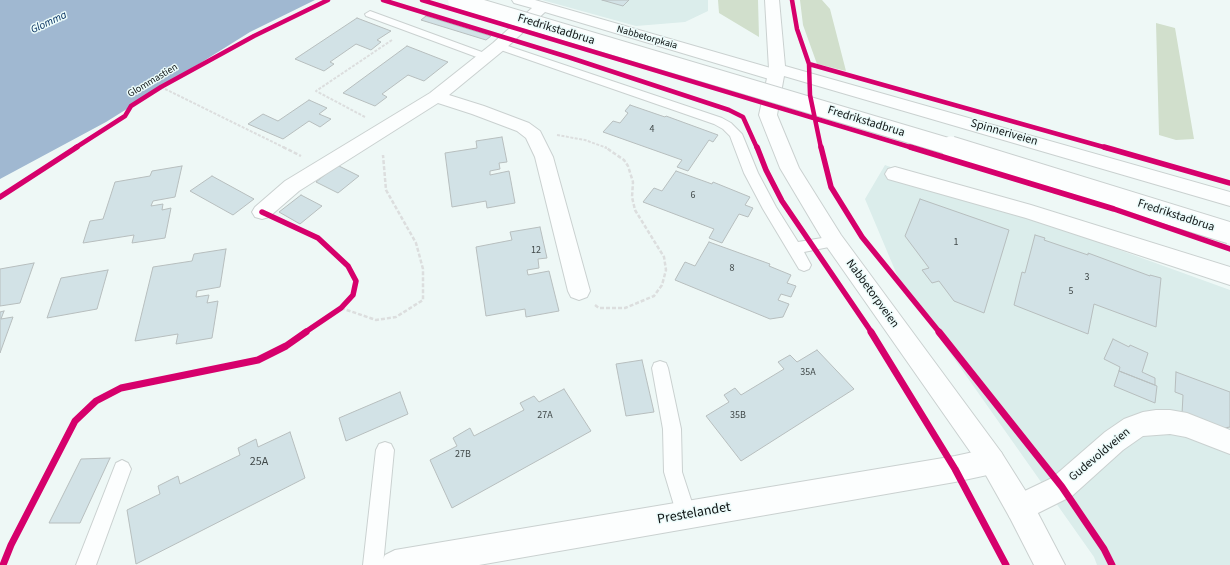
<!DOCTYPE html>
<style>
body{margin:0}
canvas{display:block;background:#eef8f6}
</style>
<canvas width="1230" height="565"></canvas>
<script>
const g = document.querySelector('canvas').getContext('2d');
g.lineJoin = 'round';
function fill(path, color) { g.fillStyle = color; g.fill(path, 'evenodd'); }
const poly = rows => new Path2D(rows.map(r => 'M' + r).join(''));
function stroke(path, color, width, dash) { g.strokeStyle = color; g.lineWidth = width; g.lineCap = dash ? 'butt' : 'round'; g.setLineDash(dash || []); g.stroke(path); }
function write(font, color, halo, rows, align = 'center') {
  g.font = font + ' "Source Sans 3",sans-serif'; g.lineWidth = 3; g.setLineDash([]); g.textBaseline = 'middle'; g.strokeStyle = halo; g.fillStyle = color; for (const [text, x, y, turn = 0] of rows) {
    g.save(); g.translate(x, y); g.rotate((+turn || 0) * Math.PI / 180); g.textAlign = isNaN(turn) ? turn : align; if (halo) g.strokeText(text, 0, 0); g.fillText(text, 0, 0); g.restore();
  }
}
const built = poly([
 [542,0,708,0,708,11,685,22,636,26],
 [885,165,1230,290,1230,565,1097,565,1094,557,900,282,865,199]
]);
const green = poly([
 [718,0,758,0,759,37,719,13],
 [800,0,822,0,830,9,846,71,817,64,803,25],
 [1156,23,1175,28,1194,139,1176,140,1159,135]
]);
const water = poly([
 [0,0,315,0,250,32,106,122,0,179]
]);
const building = poly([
 [602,0,629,0,623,6,602,0],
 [426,16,491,36,486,40,421,20,426,16],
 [357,18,391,31,377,40,381,42,371,50,356,44,330,62,334,64,324,71,295,59,357,18],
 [407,46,448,62,424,81,408,75,382,94,387,97,375,106,343,93,407,46],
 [309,100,327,108,319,114,331,119,320,127,309,121,283,139,248,124,263,114,278,121,309,100],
 [630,105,665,117,666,116,718,135,713,142,709,140,688,171,677,167,682,160,603,132,613,121,620,123,628,113,625,111,630,105],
 [502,137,507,162,499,163,500,169,490,171,490,175,509,171,515,203,487,208,486,201,452,207,445,153,477,148,476,141,502,137],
 [337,165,359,176,338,193,316,182,337,165],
 [182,166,175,197,153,201,151,206,163,204,162,210,171,208,165,238,132,243,134,235,83,243,90,221,103,219,115,182,150,176,152,171,182,166],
 [676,171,712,184,713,182,750,197,745,205,753,208,748,217,739,214,722,243,709,238,714,229,643,202,654,188,662,191,676,171],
 [212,176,254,199,233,215,190,191,212,176],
 [301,195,322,206,300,224,279,212,301,195],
 [920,199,1009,230,984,313,954,301,939,281,932,283,922,270,929,268,905,236,920,199],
 [540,227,547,258,538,259,539,268,527,270,528,275,549,271,559,311,526,317,525,309,486,316,476,247,512,240,510,232,540,227],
 [1035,235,1045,238,1044,240,1088,255,1088,253,1150,276,1150,275,1161,278,1156,327,1094,304,1088,334,1014,305,1022,272,1025,273,1035,235],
 [709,242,770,264,769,266,791,275,787,283,796,286,791,297,781,294,778,300,789,304,783,317,770,319,675,280,685,262,695,266,709,242],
 [226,249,220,287,197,291,196,297,209,295,207,303,218,301,212,338,176,344,178,334,135,341,153,267,192,261,194,254,226,249],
 [34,263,20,303,0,306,0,269,34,263],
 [108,270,97,309,47,318,61,278,108,270],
 [4,311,1,319,13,317,0,353,0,312,4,311],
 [1113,339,1129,347,1130,345,1148,353,1142,372,1155,378,1155,385,1119,371,1120,367,1104,359,1113,339],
 [817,350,854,389,741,461,706,416,729,402,724,395,735,388,741,395,784,369,778,362,790,355,797,362,817,350],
 [642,360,654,412,626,416,616,364,642,360],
 [1119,371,1157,386,1155,403,1114,386,1119,371],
 [1176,372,1230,392,1230,427,1219,429,1182,414,1183,395,1175,392,1176,372],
 [564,389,591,431,452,508,430,460,457,446,453,438,470,428,474,436,524,410,520,403,534,396,539,402,564,389],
 [400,392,408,414,346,441,339,418,400,392],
 [290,432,305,478,136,564,127,510,160,494,158,486,178,476,180,484,240,455,238,448,256,439,258,447,290,432],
 [110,458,80,523,49,523,81,459,110,458]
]);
const pathFar1 = poly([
 [161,87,285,148],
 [365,117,316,91,392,40],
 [557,135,585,140,607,148]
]);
const path = poly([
 [283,147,301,156],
 [595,305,599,308,625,308,654,296,662,285,666,270,664,257,635,210,632,197,633,182,628,166,624,160,605,147],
 [341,308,376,320,396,317,423,300,423,269,416,243,386,190,383,155]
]);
const lane = poly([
 [370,11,490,55,492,57,490,59,482,59,366,16,365,14,370,11],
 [499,43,722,118,731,123,742,134,758,173,776,207,798,242,834,236,839,237,841,241,839,245,804,252,811,265,809,269,804,271,799,269,763,209,744,173,730,136,723,129,714,124,495,48,494,46,499,43],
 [660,361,666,363,668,368,681,429,682,472,696,515,693,522,686,525,679,522,664,472,663,429,652,368,654,363,660,361],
 [385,442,391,444,394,450,383,565,363,565,376,450,379,444,385,442],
 [122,460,128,463,131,469,96,565,76,565,116,463,122,460]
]);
const street = poly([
 [512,0,535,0,781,71,783,75,781,79,775,80,769,79,545,12,505,49,449,95,484,106,529,123,540,131,553,157,590,291,587,297,579,300,571,297,568,291,535,157,526,138,517,131,472,114,438,103,299,191,269,217,262,219,255,217,252,212,255,207,285,181,430,93,493,43,532,8,514,3,512,0],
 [895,167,1031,205,1230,267,1230,285,1026,218,888,179,885,174,888,169,895,167],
 [1156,410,1170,410,1187,413,1230,430,1230,454,1186,437,1170,434,1143,436,1123,450,1072,496,1020,522,1010,518,1006,508,1010,498,1052,478,1105,432,1124,419,1143,412,1156,410],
 [992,448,1001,452,1005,461,1001,470,992,474,955,482,479,565,380,565,385,555,395,550,955,456,992,448]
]);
const secondary = poly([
 [765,0,779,0,785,66,1230,192,1230,206,784,76,777,115,799,168,841,235,1001,452,1030,498,1065,565,1034,565,1010,518,983,470,827,247,780,168,759,115,769,69,765,0]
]);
const highwayBridgeFar1 = poly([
 [456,0,954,148]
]);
const highwayBridge = poly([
 [951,147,1230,233]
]);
const cyclewayFar2 = poly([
 [383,0,568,57,729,110,743,117,757,148],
 [422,0,913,148],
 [792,0,797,29,809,64,1107,148],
 [809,64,810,95,821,148],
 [75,148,125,116,131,106,161,87,254,36,328,0]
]);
const cyclewayFar1 = poly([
 [757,147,766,170,782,201,872,333],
 [821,147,831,187,862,237,940,333],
 [910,147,1114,209,1230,249],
 [1104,147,1230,183],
 [0,197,77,147],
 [262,212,318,238,348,266,356,281,353,295,341,308,304,333]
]);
const cycleway = poly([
 [871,332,955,469,1006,565],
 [939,332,1062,487,1104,549,1112,565],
 [3,565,11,545,75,421,96,401,121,388,258,360,286,346,306,332]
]);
const farStreetnames = [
 ["Nabbetorpkaia",647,38,16],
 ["Glommastien",153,81,-31]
];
const numberNames = [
 ["4",652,130],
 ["6",693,196],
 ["1",956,243],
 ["12",536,251],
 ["8",732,269],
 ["3",1087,278],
 ["5",1071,292],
 ["35A",808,373],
 ["27A",545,416],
 ["35B",738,416],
 ["27B",463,455]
];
const farWaternames = [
 ["Glomma",49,23,-25]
];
const streetNames = [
 ["Fredrikstadbrua",556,30,17],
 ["Fredrikstadbrua",866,122,17],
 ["Spinneriveien",1004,133,16],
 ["Fredrikstadbrua",1176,216,18],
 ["Nabbetorpveien",872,294,54],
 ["Gudevoldveien",1100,455,-40]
];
const nearNumbernames = [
 ["25A",259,462]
];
const nearStreetnames = [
 ["Prestelandet",694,514,-10]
];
fill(built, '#dbedeb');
fill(green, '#d1dfcc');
fill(water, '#a0b8d1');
fill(building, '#d2e2e6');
stroke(building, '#b7bebe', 1);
stroke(lane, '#cad1d0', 2);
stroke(street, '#cad1d0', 2);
stroke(secondary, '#cad1d0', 2);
stroke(pathFar1, '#dcdede', 2, [3, 1.5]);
stroke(path, '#dcdede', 2.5, [4, 2]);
fill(lane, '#fcfefe');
fill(street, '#fcfefe');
fill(secondary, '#fcfefe');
stroke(highwayBridgeFar1, '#cad1d0', 18, []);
stroke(highwayBridge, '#cad1d0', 23, []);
stroke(highwayBridgeFar1, '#fcfefe', 16);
stroke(highwayBridge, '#fcfefe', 21);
stroke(cyclewayFar2, '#d6006c', 4.5);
stroke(cyclewayFar1, '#d6006c', 5.5);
stroke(cycleway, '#d6006c', 7);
write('10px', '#0f1414', '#ebfbfa', farStreetnames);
write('10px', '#404848', null, numberNames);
write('italic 11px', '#083261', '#ebfbfa', farWaternames);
write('12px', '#0f1414', '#ebfbfa', streetNames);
write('12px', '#404848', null, nearNumbernames);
write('14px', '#0f1414', '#ebfbfa', nearStreetnames);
</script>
